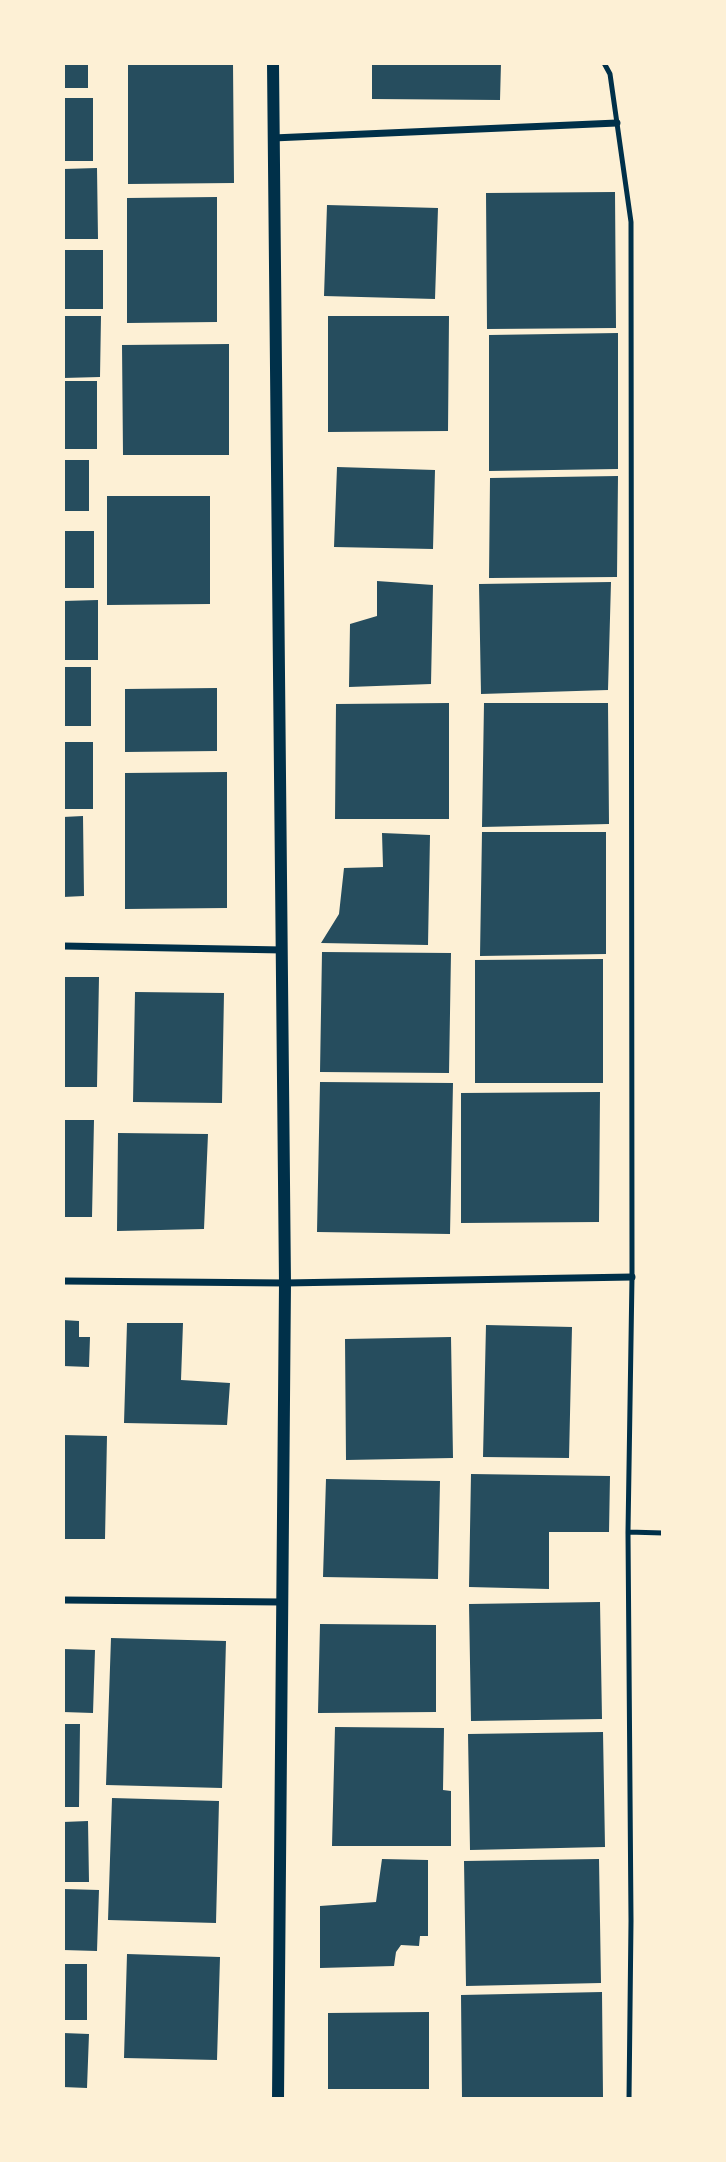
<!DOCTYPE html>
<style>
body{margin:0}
#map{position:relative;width:726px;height:2162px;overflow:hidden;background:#fdf0d5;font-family:Mulish,sans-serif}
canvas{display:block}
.frame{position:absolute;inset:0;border:65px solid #fdf0d5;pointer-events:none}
</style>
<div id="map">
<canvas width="726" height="2162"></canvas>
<div class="frame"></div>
</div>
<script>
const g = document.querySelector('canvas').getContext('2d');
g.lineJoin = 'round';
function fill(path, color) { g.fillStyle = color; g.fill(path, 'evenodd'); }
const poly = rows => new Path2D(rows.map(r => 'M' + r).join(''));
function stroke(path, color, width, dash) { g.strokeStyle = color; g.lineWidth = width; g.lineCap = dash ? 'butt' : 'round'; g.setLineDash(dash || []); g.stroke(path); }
const building = poly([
 [63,63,88,63,88,88,63,88],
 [128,63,233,63,234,183,128,184],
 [372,63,501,63,500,100,372,99],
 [63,98,93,98,93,161,63,161],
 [97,168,98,239,63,239,63,169],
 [615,192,616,328,487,329,486,193],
 [217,197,217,322,127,323,127,198],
 [327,205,438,208,435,299,324,296],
 [63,250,103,250,103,309,63,309],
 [63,316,101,316,100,377,63,378],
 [328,316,449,316,448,431,328,432],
 [618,333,618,469,489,471,489,335],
 [229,344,229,455,123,455,122,345],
 [63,381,97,381,97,449,63,449],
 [63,460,89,460,89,511,63,511],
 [337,467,435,470,433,549,334,547],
 [618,476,617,577,489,578,490,478],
 [107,496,210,496,210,604,107,605],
 [63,531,94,531,94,588,63,588],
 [377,581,433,585,431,684,349,687,350,624,377,616],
 [611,582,608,690,481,694,479,584],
 [98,600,98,660,63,660,63,601],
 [63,667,91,667,91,726,63,726],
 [217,688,217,751,125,752,125,689],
 [449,703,449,819,335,819,336,704],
 [484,703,608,703,609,824,482,827],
 [63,742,93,742,93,809,63,809],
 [227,772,227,908,125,909,125,773],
 [83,816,84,896,63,897,63,817],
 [482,832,606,832,606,954,480,956],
 [382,833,430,835,428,945,321,943,339,914,344,868,383,867],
 [322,952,451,953,449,1073,320,1072],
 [603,959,603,1083,475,1083,475,960],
 [63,977,99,977,97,1087,63,1087],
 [135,992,224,993,222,1103,133,1102],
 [320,1082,453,1083,450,1234,317,1232],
 [600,1092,599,1222,461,1223,461,1093],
 [63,1120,94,1120,92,1217,63,1217],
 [118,1133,208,1134,204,1229,117,1231],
 [63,1320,79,1321,79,1337,90,1337,89,1367,63,1366],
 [127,1323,183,1323,181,1380,230,1383,227,1425,124,1423],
 [486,1325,572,1327,569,1458,483,1457],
 [451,1337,453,1458,346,1460,345,1339],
 [63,1435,107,1436,105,1539,63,1539],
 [471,1474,610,1476,609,1532,549,1532,549,1589,469,1587],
 [326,1479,440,1481,438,1579,323,1577],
 [600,1602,602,1719,471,1721,469,1604],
 [320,1624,436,1625,436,1712,318,1713],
 [111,1638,226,1641,222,1788,106,1785],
 [63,1649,95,1650,93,1713,63,1712],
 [63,1724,80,1724,79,1807,63,1807],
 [335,1727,444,1728,443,1790,451,1791,451,1846,332,1846],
 [603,1732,605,1847,470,1850,468,1734],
 [112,1798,219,1801,216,1923,108,1920],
 [88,1821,89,1882,63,1882,63,1822],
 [382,1859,428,1860,428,1936,420,1936,419,1946,401,1945,396,1952,394,1966,320,1968,320,1906,376,1902],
 [599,1859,601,1983,466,1986,464,1861],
 [63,1889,99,1890,97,1951,63,1950],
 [127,1954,220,1957,217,2060,124,2058],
 [63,1964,87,1964,87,2020,63,2020],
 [602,1992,603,2097,462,2099,461,1995],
 [429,2012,429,2089,328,2089,328,2013],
 [63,2033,89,2034,87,2088,63,2087]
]);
const service = poly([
 [604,63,610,74,631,222,632,1277,628,1532,631,1921,629,2099],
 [628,1532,663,1533]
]);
const minor = poly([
 [273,138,617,123],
 [63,946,283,950],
 [63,1281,285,1283,632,1277],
 [63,1600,281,1602]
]);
const tertiary = poly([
 [273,63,285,1283,278,2099]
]);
fill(building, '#264d5e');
stroke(service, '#003049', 5);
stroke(minor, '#003049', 7);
stroke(tertiary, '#003049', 12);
</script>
